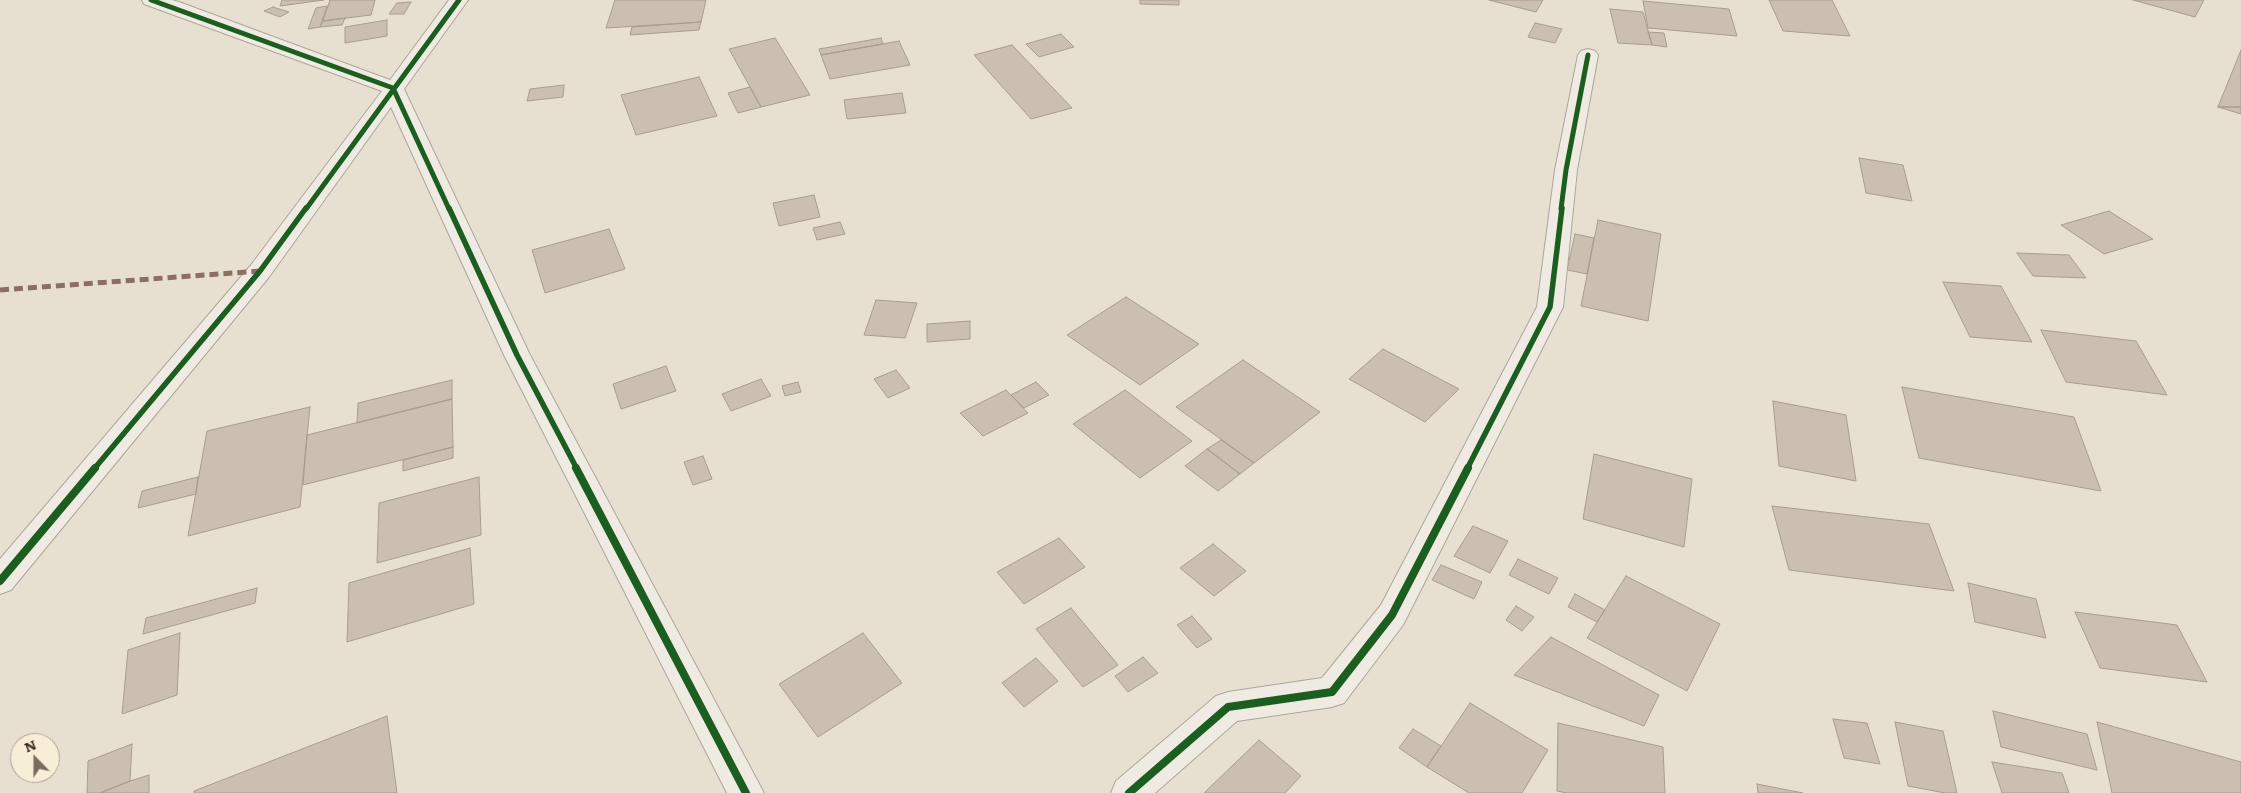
<!DOCTYPE html>
<style>
body{margin:0}
#map{position:relative;width:2241px;height:793px;overflow:hidden;background:#e7e0d1;font-family:Literata,serif}
canvas{display:block}
.north{position:absolute;left:10px;top:733px;width:50px;height:50px;box-sizing:border-box;background:#f7eed8;border:1px solid #ada18e;border-radius:50%;rotate:338deg;font-size:14px;font-weight:700;line-height:20px;text-align:center;color:#3d2e20}
.north::after{content:'';display:block;margin:auto;width:18px;height:22px;background:#786c5e;clip-path:polygon(50% 0,100% 100%,50% 72%,0 100%)}
</style>
<div id="map">
<canvas width="2241" height="793"></canvas>
<div class="north">N</div>
</div>
<script>
const g = document.querySelector('canvas').getContext('2d');
g.lineJoin = 'round';
function fill(path, color) { g.fillStyle = color; g.fill(path, 'evenodd'); }
const poly = rows => new Path2D(rows.map(r => 'M' + r).join(''));
function stroke(path, color, width, dash) { g.strokeStyle = color; g.lineWidth = width; g.lineCap = dash ? 'butt' : 'round'; g.setLineDash(dash || []); g.stroke(path); }
const building = poly([
 [282,0,324,0,280,6,282,0],
 [330,0,375,0,371,15,323,21,330,0],
 [615,0,706,0,701,22,606,28,615,0],
 [1140,0,1179,0,1179,5,1140,4,1140,0],
 [1489,0,1543,0,1536,12,1489,0],
 [1769,0,1832,0,1850,36,1783,31,1769,0],
 [2133,0,2204,0,2195,17,2133,0],
 [1643,1,1729,9,1737,36,1648,28,1643,1],
 [411,2,404,14,389,14,397,3,411,2],
 [327,6,320,27,308,29,316,8,327,6],
 [273,7,289,12,280,17,264,11,273,7],
 [1610,9,1643,12,1652,45,1618,43,1610,9],
 [345,18,342,25,320,27,323,21,345,18],
 [387,20,387,36,345,43,345,27,387,20],
 [701,22,699,30,630,35,632,27,701,22],
 [1535,23,1562,29,1555,43,1528,37,1535,23],
 [1648,32,1664,33,1667,47,1652,45,1648,32],
 [1061,34,1074,47,1039,57,1026,44,1061,34],
 [775,38,810,95,761,107,729,49,775,38],
 [881,38,883,44,821,55,819,49,881,38],
 [899,41,910,65,830,79,821,55,899,41],
 [1012,45,1072,108,1031,119,974,55,1012,45],
 [2241,50,2241,107,2218,107,2241,50],
 [699,77,717,116,636,135,621,95,699,77],
 [564,85,563,97,527,101,530,89,564,85],
 [750,87,761,107,738,113,728,93,750,87],
 [902,93,906,113,847,119,844,100,902,93],
 [2218,107,2241,107,2241,114,2218,107],
 [1859,158,1903,165,1912,201,1866,193,1859,158],
 [814,195,820,217,779,226,773,203,814,195],
 [2109,211,2153,239,2104,254,2061,225,2109,211],
 [1598,220,1661,234,1648,321,1581,306,1598,220],
 [840,222,845,234,817,240,813,228,840,222],
 [609,229,625,269,545,293,532,250,609,229],
 [1575,234,1594,238,1587,274,1567,270,1575,234],
 [2017,253,2069,255,2086,278,2033,276,2017,253],
 [1943,282,2001,286,2032,342,1970,337,1943,282],
 [1126,297,1199,344,1140,385,1067,335,1126,297],
 [876,300,917,303,905,338,864,335,876,300],
 [970,321,970,339,927,342,927,324,970,321],
 [2041,330,2136,341,2167,395,2066,382,2041,330],
 [1383,349,1459,389,1425,422,1349,379,1383,349],
 [1243,360,1320,412,1254,463,1176,407,1243,360],
 [666,366,676,391,621,409,613,384,666,366],
 [896,370,910,388,888,398,874,379,896,370],
 [761,379,771,396,731,411,722,394,761,379],
 [452,380,452,399,357,423,358,403,452,380],
 [798,382,801,392,785,396,782,386,798,382],
 [1036,382,1049,395,1024,408,1011,395,1036,382],
 [1902,387,2074,417,2101,491,1919,458,1902,387],
 [1006,390,1028,413,983,436,960,413,1006,390],
 [1125,390,1192,441,1140,478,1073,424,1125,390],
 [452,399,453,447,303,485,307,435,452,399],
 [1773,401,1846,415,1856,481,1779,466,1773,401],
 [310,407,300,507,188,536,207,431,310,407],
 [1221,440,1254,463,1240,474,1207,449,1221,440],
 [453,447,453,458,403,471,403,460,453,447],
 [1207,449,1240,474,1218,491,1185,466,1207,449],
 [1594,454,1692,479,1684,547,1583,519,1594,454],
 [703,456,712,479,693,485,684,462,703,456],
 [198,477,196,494,138,508,142,491,198,477],
 [479,477,481,535,377,563,379,503,479,477],
 [1772,506,1929,524,1954,591,1789,570,1772,506],
 [1473,526,1508,541,1490,573,1454,556,1473,526],
 [1059,538,1085,567,1024,604,997,572,1059,538],
 [1213,544,1246,571,1214,596,1180,568,1213,544],
 [470,548,474,604,347,642,349,583,470,548],
 [1518,559,1558,578,1549,594,1509,575,1518,559],
 [1441,565,1482,582,1474,599,1432,580,1441,565],
 [1626,576,1720,624,1687,691,1587,638,1626,576],
 [1968,583,2036,599,2046,638,1975,622,1968,583],
 [257,588,255,603,143,634,146,618,257,588],
 [1575,594,1605,610,1597,622,1568,607,1575,594],
 [1516,606,1534,617,1522,631,1506,620,1516,606],
 [1071,608,1118,665,1083,687,1036,629,1071,608],
 [2075,612,2177,625,2207,682,2100,668,2075,612],
 [1192,616,1212,639,1197,648,1177,625,1192,616],
 [180,633,177,695,122,714,128,650,180,633],
 [863,633,902,683,818,737,779,684,863,633],
 [1551,637,1659,695,1644,726,1514,675,1551,637],
 [1143,657,1158,673,1128,692,1115,676,1143,657],
 [1036,658,1058,681,1024,707,1002,683,1036,658],
 [1470,703,1548,750,1522,793,1469,793,1427,767,1470,703],
 [1993,711,2087,734,2097,770,2001,747,1993,711],
 [387,716,397,793,194,793,194,791,387,716],
 [1833,719,1867,723,1880,764,1844,758,1833,719],
 [1895,722,1943,731,1957,793,1945,793,1908,786,1895,722],
 [2097,722,2241,762,2241,793,2112,793,2097,722],
 [1558,723,1663,747,1665,793,1567,793,1557,791,1558,723],
 [1413,729,1441,746,1427,767,1399,748,1413,729],
 [1259,740,1301,776,1285,793,1204,793,1259,740],
 [132,744,130,781,100,793,87,793,88,761,132,744],
 [1992,762,2062,773,2069,793,2002,793,1992,762],
 [149,775,149,793,100,793,130,781,149,775],
 [1757,784,1803,793,1758,793,1757,784]
]);
const minor = poly([
 [142,0,172,0,179,2,390,80,449,0,468,0,404,89,530,355,764,793,727,793,504,355,391,107,269,277,11,590,0,594,0,559,251,265,382,91,144,4,142,0],
 [1588,49,1595,51,1598,55,1577,170,1563,307,1403,625,1344,703,1332,707,1237,721,1155,793,1111,793,1116,781,1216,696,1228,692,1322,678,1381,605,1537,307,1555,170,1578,55,1581,51,1588,49]
]);
const quiet = poly([
 [0,290,260,271]
]);
const cyclewayFar2 = poly([
 [151,0,393,88,449,209],
 [306,209,459,0],
 [1561,209,1566,170,1588,55]
]);
const cyclewayFar1 = poly([
 [449,208,517,355,577,469],
 [94,469,260,271,306,208],
 [1467,469,1550,307,1562,208]
]);
const cycleway = poly([
 [576,468,746,793],
 [0,581,95,468],
 [1129,793,1228,707,1332,692,1392,615,1468,468]
]);
fill(building, '#cbbfb2');
stroke(building, '#a89c90', 1);
stroke(minor, '#ada599', 2);
fill(minor, '#efebe3');
stroke(quiet, '#8d6e63', 5, [9, 5]);
stroke(cyclewayFar2, '#1b5e20', 5);
stroke(cyclewayFar1, '#1b5e20', 5.5);
stroke(cycleway, '#1b5e20', 8);
</script>
